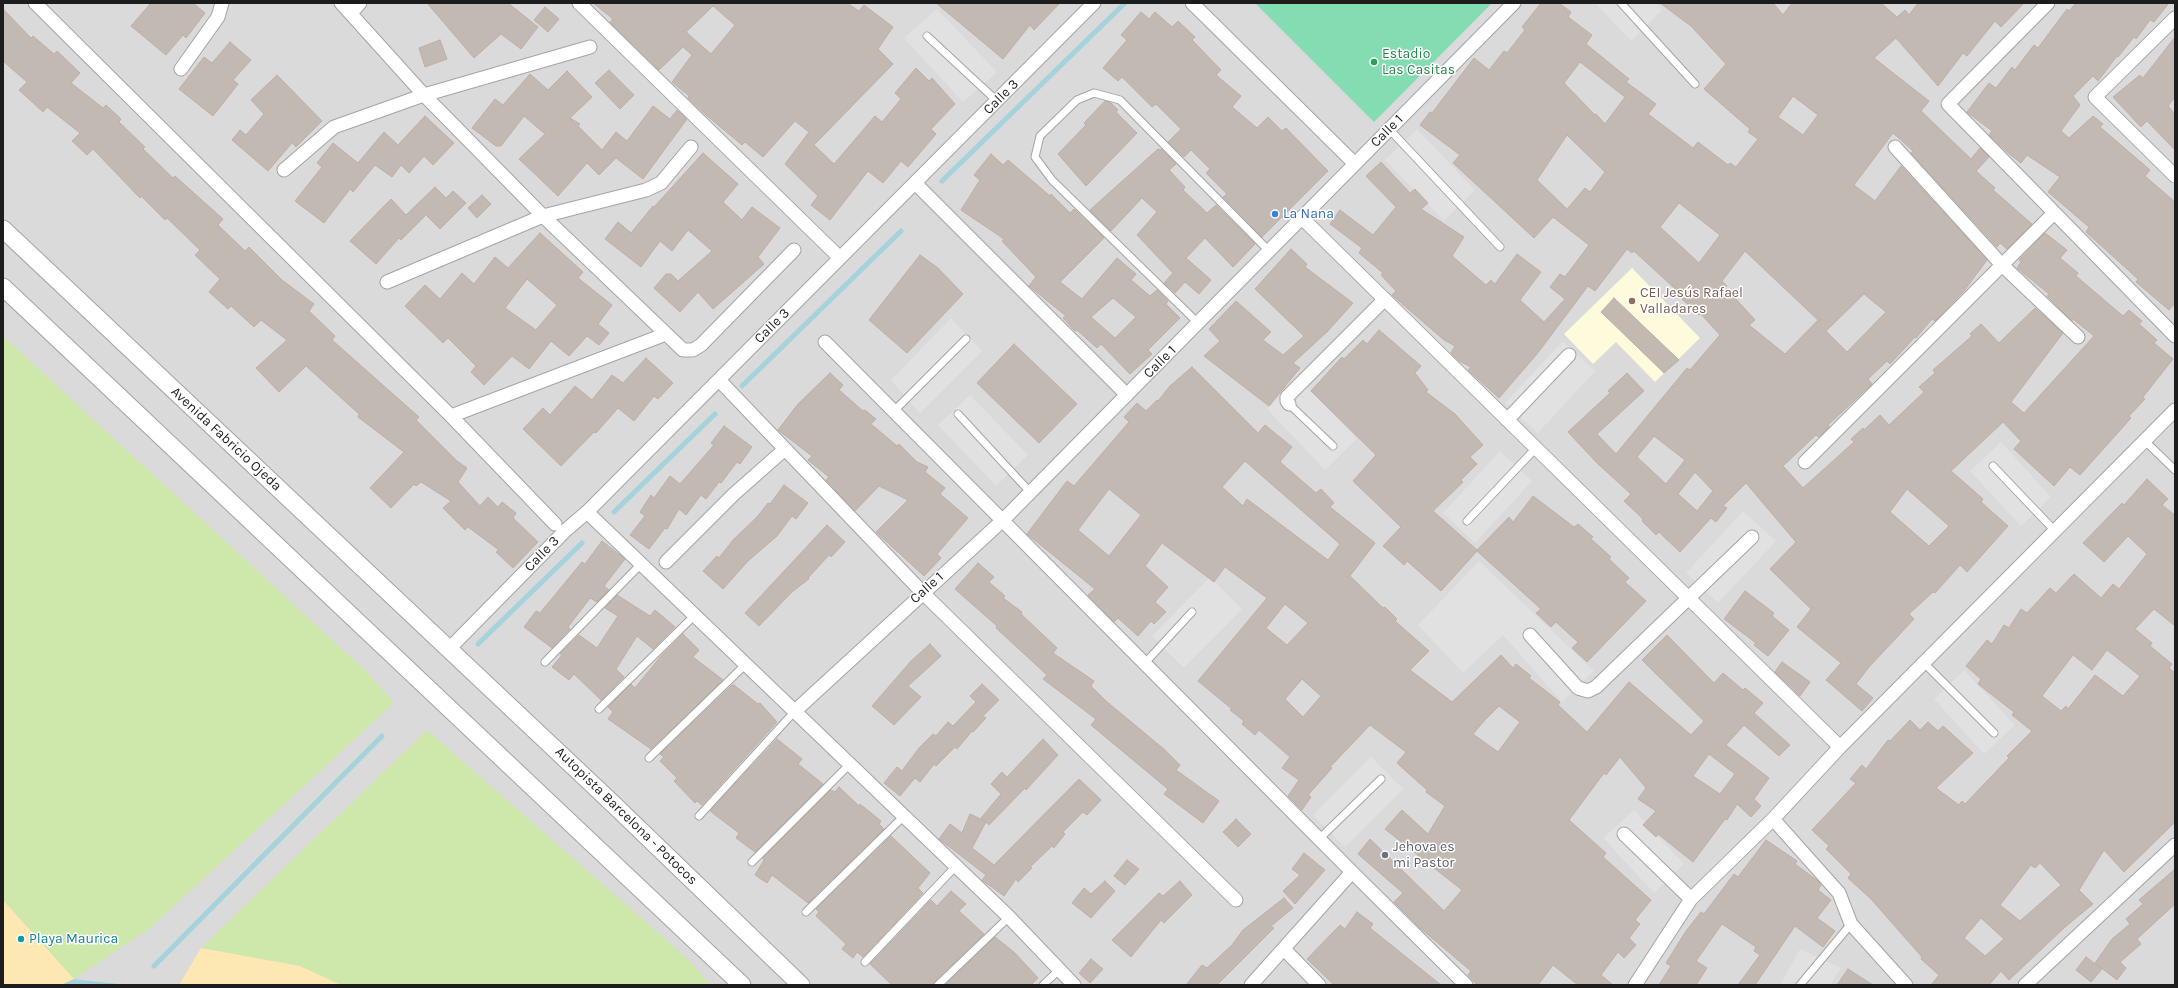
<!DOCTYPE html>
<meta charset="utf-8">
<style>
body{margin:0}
#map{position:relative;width:2178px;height:988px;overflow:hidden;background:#eeeae3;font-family:Karla,sans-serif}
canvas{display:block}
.frame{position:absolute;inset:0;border:4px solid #1d1d1d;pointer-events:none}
</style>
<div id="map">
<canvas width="2178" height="988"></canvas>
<div class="frame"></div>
</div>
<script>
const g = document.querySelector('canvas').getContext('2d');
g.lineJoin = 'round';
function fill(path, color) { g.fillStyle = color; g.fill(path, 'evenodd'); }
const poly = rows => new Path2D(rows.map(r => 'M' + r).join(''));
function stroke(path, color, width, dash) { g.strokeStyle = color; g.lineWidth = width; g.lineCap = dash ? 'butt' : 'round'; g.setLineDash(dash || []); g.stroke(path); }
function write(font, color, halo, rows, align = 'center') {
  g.font = font + ' Karla,sans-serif'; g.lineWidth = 3; g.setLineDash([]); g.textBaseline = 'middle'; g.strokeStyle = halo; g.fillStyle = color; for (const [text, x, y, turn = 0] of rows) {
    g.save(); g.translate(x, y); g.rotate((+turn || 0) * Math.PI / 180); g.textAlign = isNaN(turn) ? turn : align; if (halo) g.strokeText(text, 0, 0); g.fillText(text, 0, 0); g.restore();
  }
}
const residential = poly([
 [3,3,2175,3,2175,985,129,985,74,979,61,985,3,985]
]);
const education = poly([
 [1632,268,1700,338,1655,382,1616,342,1593,364,1564,334]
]);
const grass = poly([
 [3,336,368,673,394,703,150,928,74,979,3,900],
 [427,730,690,961,710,985,341,985,300,966,201,948]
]);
const sand = poly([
 [3,900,74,979,61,985,3,985],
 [201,948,300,966,341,985,179,985]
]);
const pitch = poly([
 [1255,3,1492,3,1374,122]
]);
const parking = poly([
 [1595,3,1656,3,1662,10,1631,41],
 [937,9,997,72,963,102,904,38],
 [1417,129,1475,190,1444,221,1385,160],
 [951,318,982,351,920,413,891,380],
 [1563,341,1595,371,1538,433,1505,403],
 [1299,378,1357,439,1325,470,1267,409],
 [970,395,1028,455,996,486,938,425],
 [2001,442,2051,497,2021,526,1970,471],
 [1500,451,1532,481,1475,543,1443,513],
 [1743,511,1776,541,1718,603,1686,573],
 [1479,561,1594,671,1562,702,1503,635,1463,673,1418,625],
 [1210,577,1242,609,1184,668,1152,636],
 [1964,670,2015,725,1984,754,1934,699],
 [1371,757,1403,789,1345,847,1313,815],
 [1634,810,1684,864,1654,893,1603,838],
 [1800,949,1841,968,1830,985,1780,985]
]);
const water = poly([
 [74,979,129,985,61,985]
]);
const stream = poly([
 [942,181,1125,3],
 [742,386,901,231],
 [614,512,715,414],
 [478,644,582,543],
 [154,966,382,736]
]);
const building = poly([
 [151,3,193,3,205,13,186,38,183,35,166,55,131,26,151,3],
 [427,3,508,3,538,27,521,49,501,34,474,58,427,3],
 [593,3,847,3,859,11,864,5,893,27,878,49,893,64,814,145,834,164,875,116,882,122,901,99,895,93,916,68,929,81,932,78,955,104,931,129,936,134,908,167,901,161,883,183,868,171,830,220,811,205,818,196,785,164,809,132,795,121,763,157,745,142,742,145,706,115,688,98,689,96,672,82,692,55,683,47,659,70,610,22,613,19,593,3],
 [713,6,735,25,711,54,686,32,713,6],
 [936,3,1060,3,1034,30,1030,25,1003,59,936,3],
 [1541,3,1559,3,1571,12,1568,17,1592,35,1586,44,1629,79,1626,82,1656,104,1648,114,1693,148,1698,142,1728,165,1730,163,1736,167,1758,139,1748,132,1750,129,1704,89,1726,64,1691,26,1660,3,1773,3,1783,15,1792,3,1881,3,1897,17,1905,10,1909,15,1918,3,2024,3,2001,27,1995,21,1967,56,1963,53,1938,86,1896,38,1874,58,1929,101,1921,111,1971,159,1980,148,1989,157,1976,171,1995,188,1993,190,2032,224,2007,249,2000,243,1997,247,1911,153,1913,151,1893,133,1854,185,1875,201,1901,166,1987,260,1964,291,1935,321,1932,319,1916,338,1915,337,1890,364,1887,361,1868,379,1872,384,1828,425,1829,427,1821,435,1818,437,1816,435,1783,466,1803,488,1854,442,1851,439,1863,428,1864,430,1880,415,1889,425,1924,392,1919,387,1935,373,1933,370,1972,336,1970,334,1981,324,1999,343,2035,308,2063,333,2011,402,2024,413,2094,336,2073,319,2072,321,2047,296,2049,294,2017,268,2021,262,2019,260,2045,233,2067,250,2060,258,2078,273,2076,276,2123,316,2129,310,2142,321,2139,324,2157,340,2154,343,2173,359,2143,397,2145,399,2129,416,2131,418,2080,475,2070,467,2054,486,2014,449,2021,441,2003,422,1951,471,1983,499,1981,502,2008,526,1967,572,1960,565,1935,593,1933,592,1909,614,1914,619,1869,667,1856,684,1873,698,1862,711,1826,680,1841,663,1797,627,1811,609,1770,569,1796,542,1746,483,1723,506,1727,508,1716,522,1711,518,1680,552,1659,532,1656,535,1642,521,1643,519,1624,501,1631,494,1597,463,1568,432,1610,393,1608,391,1627,373,1644,391,1597,434,1616,454,1687,368,1690,370,1720,335,1700,313,1699,315,1682,299,1684,297,1634,251,1632,253,1627,249,1595,291,1588,286,1537,354,1499,398,1468,370,1471,367,1459,361,1451,353,1455,346,1444,340,1392,295,1396,291,1381,275,1383,273,1359,253,1362,248,1330,224,1340,210,1373,235,1396,207,1366,176,1381,162,1410,193,1415,189,1428,203,1421,209,1464,237,1452,256,1486,285,1491,280,1495,284,1517,254,1541,272,1520,300,1544,322,1565,299,1550,287,1560,274,1565,277,1589,245,1553,217,1534,238,1453,163,1460,155,1420,125,1430,112,1432,113,1474,58,1489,70,1504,51,1507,53,1525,30,1522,27,1541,3],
 [1580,62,1625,97,1605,124,1596,114,1595,115,1564,83,1580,62],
 [1793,96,1818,115,1803,135,1778,117,1793,96],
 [1567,135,1605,172,1590,192,1585,188,1567,209,1537,180,1567,135],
 [1679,203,1720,235,1699,263,1660,227,1679,203],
 [1745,251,1818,320,1785,354,1749,325,1755,320,1725,287,1727,286,1722,281,1745,251],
 [1864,294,1886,312,1847,352,1826,331,1864,294],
 [1654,436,1685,460,1666,484,1637,457,1654,436],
 [1695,472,1713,491,1697,511,1678,494,1695,472],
 [1907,489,1949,526,1929,546,1890,512,1907,489],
 [2076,3,2169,3,2154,22,2150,20,2136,39,2134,37,2118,57,2117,56,2098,81,2093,76,2073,96,2080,105,2061,131,2069,138,2093,116,2103,124,2100,127,2150,170,2145,176,2175,202,2175,303,2169,310,2136,282,2138,279,2086,232,2089,227,2048,192,2060,177,2027,155,2021,163,2007,152,1989,135,1992,131,1967,112,1989,83,1996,88,2012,67,2015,70,2034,45,2038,48,2067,9,2069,11,2076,3],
 [545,7,559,19,548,32,534,20,545,7],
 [3,9,31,38,33,36,54,54,57,51,80,73,71,83,103,108,106,105,121,119,119,122,145,147,143,149,173,178,175,176,223,219,218,225,245,251,249,247,282,280,314,304,309,311,335,336,332,340,419,417,416,420,457,461,467,468,458,482,480,506,488,497,498,507,502,502,516,513,513,518,538,542,513,568,496,552,499,550,468,527,465,530,443,508,451,501,421,482,416,486,414,484,391,508,370,488,404,452,358,417,359,414,306,366,279,392,256,368,287,340,261,320,254,327,231,306,228,309,209,292,220,279,195,255,200,250,167,218,165,220,141,196,140,198,93,149,87,155,72,141,80,133,47,107,43,112,19,90,27,82,3,61,3,9],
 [1141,12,1149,19,1155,12,1172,27,1178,21,1195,37,1192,40,1221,70,1216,75,1241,96,1232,107,1257,128,1268,117,1282,131,1286,128,1328,171,1262,237,1223,197,1227,194,1206,173,1210,169,1191,150,1184,157,1168,142,1181,129,1156,104,1152,107,1122,77,1118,81,1103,68,1127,40,1121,35,1141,12],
 [2175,37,2175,97,2168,106,2175,114,2175,150,2147,121,2141,127,2113,97,2140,75,2143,78,2175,37],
 [440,40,447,59,425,67,419,48,440,40],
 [230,42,251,60,233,80,238,84,213,116,179,89,204,57,212,63,230,42],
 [609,70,634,95,620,109,595,83,609,70],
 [567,71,592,97,570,118,580,124,578,126,602,150,616,132,627,141,653,106,670,119,677,110,687,119,643,179,616,158,599,175,587,163,558,196,519,159,545,134,524,116,501,146,496,146,472,128,495,99,503,105,530,74,548,90,567,71],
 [277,75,322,121,296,147,292,143,268,171,232,140,240,130,246,135,264,114,251,100,277,75],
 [1105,101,1110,102,1118,110,1116,112,1137,133,1086,186,1058,154,1086,125,1084,123,1105,101],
 [425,116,454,143,433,165,424,156,409,173,401,165,392,177,375,165,353,192,350,189,324,223,295,201,322,167,317,163,333,143,358,163,384,132,398,145,425,116],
 [1158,149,1159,150,1161,149,1176,164,1169,170,1185,187,1183,190,1207,213,1216,205,1255,244,1233,267,1205,238,1186,258,1211,280,1199,294,1185,282,1175,293,1164,283,1173,273,1137,235,1157,212,1142,198,1111,231,1090,210,1158,149],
 [703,153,738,184,723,202,742,220,752,207,780,228,758,257,764,264,713,309,698,292,680,312,654,288,666,274,671,274,678,281,712,251,688,230,672,251,660,241,641,267,605,239,618,222,631,233,653,206,654,207,703,153],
 [991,154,1003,165,1008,160,1050,196,1051,194,1070,213,1074,209,1104,238,1060,282,1082,299,1117,258,1136,274,1131,280,1150,296,1157,290,1168,301,1166,304,1180,318,1148,350,1152,354,1130,374,1101,344,1097,348,1077,330,1075,331,1063,318,1066,316,1029,286,1036,277,1002,241,1004,239,961,210,980,180,974,175,991,154],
 [1113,298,1136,317,1115,338,1091,317,1113,298],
 [435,187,446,198,453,191,466,203,440,229,426,215,401,240,399,238,376,264,350,241,391,199,406,215,435,187],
 [482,195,491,204,477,218,468,208,482,195],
 [540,233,583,272,578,278,612,305,598,324,609,333,599,345,587,336,569,356,551,341,529,369,512,356,484,385,471,372,476,366,448,338,443,343,405,306,425,285,440,299,462,273,474,284,495,257,508,268,540,233],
 [527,279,557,305,536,330,505,308,527,279],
 [1291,249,1307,264,1305,267,1353,303,1327,332,1293,363,1300,368,1269,406,1204,356,1220,341,1209,329,1236,301,1271,332,1263,340,1283,355,1304,336,1255,289,1291,249],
 [920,255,938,268,963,294,907,353,869,320,920,255],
 [1614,298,1679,360,1664,373,1601,312,1614,298],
 [1379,330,1421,366,1415,373,1428,390,1426,392,1455,414,1483,445,1470,457,1477,464,1461,480,1463,482,1433,511,1477,550,1509,517,1513,522,1533,496,1574,527,1578,524,1593,537,1591,539,1611,557,1609,559,1629,578,1625,582,1646,601,1587,662,1572,648,1578,642,1556,622,1551,627,1536,613,1541,609,1477,551,1441,591,1407,561,1404,565,1383,546,1401,527,1353,481,1376,455,1311,391,1342,357,1344,359,1363,340,1367,344,1379,330],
 [1014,344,1077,404,1039,443,977,383,1014,344],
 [646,358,673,383,658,399,654,396,634,421,618,408,596,433,594,432,561,466,523,429,543,408,550,415,575,386,592,400,612,375,623,383,646,358],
 [1192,367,1258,433,1265,425,1292,447,1280,462,1316,493,1321,489,1334,503,1330,507,1375,543,1350,576,1383,608,1385,607,1397,619,1395,621,1429,651,1410,670,1452,702,1501,655,1513,668,1516,664,1531,676,1529,678,1560,702,1558,705,1587,732,1629,682,1691,735,1704,721,1642,660,1667,635,1714,683,1723,673,1743,690,1745,688,1763,703,1754,713,1790,745,1779,756,1744,725,1726,745,1769,778,1754,799,1761,806,1751,817,1737,804,1727,820,1725,819,1693,862,1658,834,1656,837,1643,825,1656,811,1638,799,1646,788,1620,757,1606,775,1604,773,1569,820,1606,853,1603,857,1651,900,1635,920,1640,924,1629,938,1636,945,1624,958,1618,952,1601,975,1613,985,1578,985,1553,965,1538,985,1477,985,1468,975,1471,971,1420,928,1394,902,1403,893,1358,854,1370,839,1444,911,1462,890,1385,829,1402,810,1428,834,1445,806,1426,792,1427,790,1397,763,1406,752,1370,725,1330,767,1332,768,1308,795,1311,797,1302,810,1288,796,1299,780,1282,768,1290,757,1259,730,1255,735,1242,724,1244,721,1230,710,1232,709,1198,681,1267,598,1225,567,1214,582,1162,543,1145,566,1168,587,1155,602,1166,612,1154,624,1151,621,1138,636,1118,618,1114,622,1088,595,1095,589,1027,534,1067,481,1074,486,1129,422,1124,417,1137,403,1146,411,1157,400,1158,401,1170,386,1192,367],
 [1245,461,1340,544,1328,560,1247,499,1243,506,1222,487,1245,461],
 [1109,489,1141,515,1109,556,1078,530,1109,489],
 [1285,604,1308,623,1287,645,1266,628,1285,604],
 [1302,679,1321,696,1303,717,1285,699,1302,679],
 [1499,706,1520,722,1498,752,1473,734,1485,720,1499,706],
 [1709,754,1735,774,1720,794,1693,776,1709,754],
 [830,373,843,385,839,390,863,411,865,410,876,419,871,424,897,446,899,444,917,462,928,467,925,472,945,488,940,494,968,518,937,554,941,558,924,576,876,532,908,500,879,486,855,511,826,480,829,477,808,460,812,456,778,430,798,404,830,373],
 [724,426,752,447,740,464,737,462,721,483,719,482,706,499,701,495,686,515,679,509,667,529,665,528,649,549,630,535,645,516,640,512,651,495,654,498,670,476,680,484,714,445,711,443,724,426],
 [2147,479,2168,499,2162,505,2175,515,2175,626,2154,609,2135,629,2152,643,2150,646,2172,664,2169,668,2175,673,2175,822,2124,872,2104,850,2079,890,2093,904,2065,927,2009,980,2001,971,1989,985,1931,985,1939,975,1921,959,1922,957,1871,899,1848,878,1851,874,1826,849,1829,846,1812,830,1856,783,1850,779,1862,765,1866,769,1888,740,1890,741,1910,720,1920,730,1928,722,1938,731,1943,726,1973,753,1936,788,1959,805,1962,801,1965,804,2009,758,2007,756,2032,731,2012,715,2014,712,1978,684,1981,679,1966,666,1987,640,1992,644,2004,625,2009,628,2021,609,2027,613,2050,588,2056,593,2074,574,2101,598,2113,584,2119,589,2147,554,2128,536,2104,562,2083,543,2122,503,2124,505,2147,479],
 [2107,650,2140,676,2123,696,2095,675,2068,709,2066,706,2061,711,2042,696,2073,655,2092,670,2107,650],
 [2040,863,2061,885,2020,921,2000,905,2031,865,2035,868,2040,863],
 [1981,918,2004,939,1985,956,1964,938,1981,918],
 [784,485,808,503,796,519,792,516,777,536,748,561,723,589,703,571,717,556,719,558,733,540,757,517,768,503,770,504,784,485],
 [827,525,845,542,831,557,829,555,808,578,809,579,793,591,759,626,745,613,827,525],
 [602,541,625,559,604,586,609,590,597,602,590,598,568,627,570,629,552,648,524,627,536,611,540,613,582,562,585,564,602,541],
 [978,563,994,577,989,582,1005,596,1003,598,1022,612,1021,614,1057,648,1053,653,1094,681,1091,686,1106,701,1165,750,1180,765,1176,770,1219,801,1203,823,1164,794,1168,789,1091,725,1096,719,1043,679,1047,675,996,628,997,626,955,589,978,563],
 [1745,591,1774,613,1772,616,1789,630,1768,656,1754,645,1756,643,1724,619,1745,591],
 [617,595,650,616,655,610,675,627,653,649,637,636,616,669,624,677,601,700,574,674,569,680,552,667,562,655,560,654,579,635,597,648,618,616,605,608,617,595],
 [683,634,699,650,693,657,723,680,651,749,608,719,613,712,608,707,631,684,635,688,661,656,683,634],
 [930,644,941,656,908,686,921,697,894,725,872,706,911,661,930,644],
 [1782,662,1810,682,1800,696,1775,672,1782,662],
 [982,684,999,700,983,716,986,718,973,732,972,731,957,749,955,747,936,766,934,764,920,782,915,778,900,796,884,783,897,767,902,771,919,748,933,734,936,736,948,722,953,726,976,702,970,696,982,684],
 [734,685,758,704,760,703,777,722,702,805,697,801,695,803,674,781,677,778,660,761,664,757,660,754,731,686,734,685],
 [777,739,802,759,798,764,823,784,755,852,736,838,739,833,710,811,777,739],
 [1043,739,1058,755,1026,790,1025,788,989,825,986,822,972,848,994,865,1079,779,1101,800,1087,815,1083,812,1063,832,1065,834,1054,848,1052,846,1030,867,1032,868,1018,882,1016,879,1004,896,982,880,986,875,939,839,950,824,962,833,970,814,985,821,981,818,1001,794,991,784,1002,772,1007,777,1043,739],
 [839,787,859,806,860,804,881,821,879,824,884,829,808,903,772,875,767,883,755,875,764,860,763,858,831,790,835,792,839,787],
 [1236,819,1251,834,1238,847,1223,832,1236,819],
 [891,836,930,873,918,888,923,893,863,957,857,952,853,958,842,949,846,944,816,916,819,912,816,909,891,836],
 [1766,840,1797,861,1795,864,1818,881,1821,885,1818,890,1831,900,1817,918,1835,931,1823,947,1795,926,1755,985,1738,985,1760,955,1754,951,1756,947,1722,924,1696,961,1707,968,1696,985,1659,985,1671,966,1666,963,1686,931,1701,912,1704,914,1734,874,1738,877,1766,840],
 [1304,853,1325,870,1295,904,1283,891,1300,875,1292,869,1304,853],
 [1127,860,1139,869,1125,885,1114,876,1127,860],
 [2175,869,2175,904,2137,939,2141,944,2120,962,2126,968,2117,980,2095,963,2112,939,2130,924,2126,919,2143,904,2139,900,2175,869],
 [1105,881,1115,891,1091,918,1072,903,1084,888,1091,894,1105,881],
 [1180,881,1192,895,1164,923,1161,920,1131,957,1112,940,1159,893,1163,896,1180,881],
 [951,891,966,904,959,911,984,934,935,981,933,985,892,985,870,964,931,900,937,906,951,891],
 [1284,898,1293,908,1271,926,1274,928,1217,985,1186,985,1202,965,1207,968,1232,945,1243,930,1284,898],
 [1357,912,1373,924,1370,928,1441,985,1334,985,1307,959,1340,925,1345,929,1357,912],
 [995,937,1015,953,1038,978,1031,985,945,985,995,937],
 [2086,957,2102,969,2091,982,2076,970,2086,957],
 [1091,959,1103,969,1090,983,1079,973,1091,959],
 [1848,969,1873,985,1837,985,1848,969]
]);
const service = poly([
 [1621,3,1695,84],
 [927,36,997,101],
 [1389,129,1500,247],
 [1198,323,1052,180,1035,157,1040,136,1077,100,1094,93,1120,100,1269,251],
 [1289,404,1333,446],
 [894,411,966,339],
 [958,414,1030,492],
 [2145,441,2175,470],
 [1993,466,2055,531],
 [1467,521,1536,448],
 [545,662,641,564],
 [1145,663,1192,612],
 [1924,663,1994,733],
 [599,709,695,615],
 [649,758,746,664],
 [699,816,795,711],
 [1319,839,1381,779],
 [752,862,850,764],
 [806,912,904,816],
 [865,962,956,866],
 [938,985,1009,917],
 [1043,985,1059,970],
 [1800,985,1851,924]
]);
const minor = poly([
 [35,3,451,416,555,524],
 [341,3,424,95,543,216,683,350,693,350,701,345,794,250],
 [579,3,840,258],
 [1192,3,1355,164],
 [2048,3,1948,104,2175,336],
 [351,13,360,3],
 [2175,18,2095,97,2175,176],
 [181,69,218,17,222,3],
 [1895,147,2002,265,2078,337],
 [284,170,334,127,424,95,590,47],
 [915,183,1127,395],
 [1302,218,1840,747],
 [387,282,543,216,646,190,661,183,691,147],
 [825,342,1352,872],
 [719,380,922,592,1236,900],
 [1289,404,1287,401,1287,397,1385,299],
 [451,416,666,334],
 [1507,420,1569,355],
 [1805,462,2054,213],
 [587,512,1009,917,1074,985],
 [666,562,734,494,785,449],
 [1530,635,1578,688,1588,691,1596,687,1752,537],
 [449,649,566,530,587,512,1094,3],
 [795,711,1003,520,1514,3],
 [1773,819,1839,893,1851,924,1906,985],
 [1624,834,1691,899],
 [1284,949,1319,985],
 [1251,985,1352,872,1466,985],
 [1635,985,1691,899,1773,819,1840,747,2175,410],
 [2025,985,2175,845]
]);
const tertiary = poly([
 [3,229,610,801,801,985],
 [3,287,742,985]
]);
const markers = [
 [1374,62,4,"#2e9e5b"],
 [1275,214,4,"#3f7fe0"],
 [1632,301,4,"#8d6e63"],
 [1385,855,4,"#6b7280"],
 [21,939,4,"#0f9aa8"]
];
const leisureNames = [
 ["Estadio",1382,54],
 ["Las Casitas",1382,70]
];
const streetNames = [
 ["Calle 3",1001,97,-45],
 ["Calle 1",1387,131,-45],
 ["Calle 3",772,326,-45],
 ["Calle 1",1160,362,-45],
 ["Avenida Fabricio Ojeda",226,439,43],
 ["Calle 3",542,554,-46],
 ["Calle 1",927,588,-42],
 ["Autopista Barcelona - Potocos",626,816,44]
];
const shopNames = [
 ["La Nana",1283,214]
];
const educationNames = [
 ["CEI Jesús Rafael",1640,293],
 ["Valladares",1640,309]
];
const worshipNames = [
 ["Jehova es",1393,847],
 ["mi Pastor",1393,863]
];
const cultureNames = [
 ["Playa Maurica",29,939]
];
fill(residential, '#dbdada');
fill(education, '#fefbdc');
fill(grass, '#cee7aa');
fill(sand, '#fde7b3');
fill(pitch, '#83dcb2');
fill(parking, '#e1e1e1');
fill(water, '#a5d3db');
stroke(stream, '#a5d3db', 5);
fill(building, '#c3b9b3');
stroke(building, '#bfafa6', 1);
stroke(service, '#a4a4a4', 9);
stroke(minor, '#a4a4a4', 15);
stroke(tertiary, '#a4a4a4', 19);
stroke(service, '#fff', 7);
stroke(minor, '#fff', 13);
stroke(tertiary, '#fff', 17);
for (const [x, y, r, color] of markers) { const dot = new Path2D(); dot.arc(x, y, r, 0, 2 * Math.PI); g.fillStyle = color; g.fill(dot); stroke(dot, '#fff', 1.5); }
write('14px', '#27864d', '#fff', leisureNames, 'left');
write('14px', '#1d1d1d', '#fff', streetNames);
write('14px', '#366cbe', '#fff', shopNames, 'left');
write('14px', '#785e54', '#fff', educationNames, 'left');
write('14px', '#5b616d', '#fff', worshipNames, 'left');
write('14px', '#0d838f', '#fff', cultureNames, 'left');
</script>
